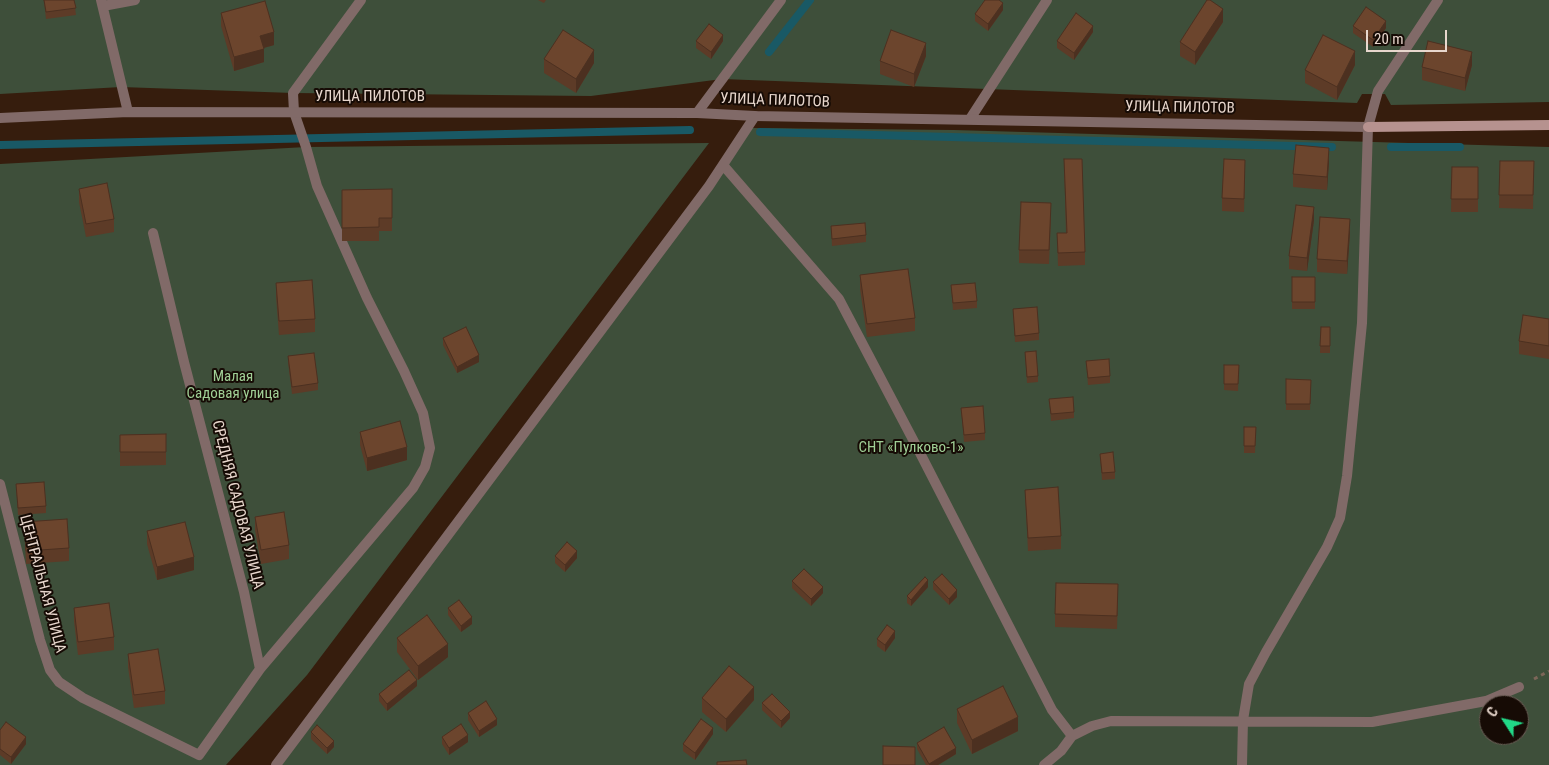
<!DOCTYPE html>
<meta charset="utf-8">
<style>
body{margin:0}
#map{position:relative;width:1549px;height:765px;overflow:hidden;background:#361d0d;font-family:"Roboto Condensed",sans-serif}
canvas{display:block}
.north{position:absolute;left:1479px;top:695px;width:50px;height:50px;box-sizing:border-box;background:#160b05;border:1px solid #6a5d55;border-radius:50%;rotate:305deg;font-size:14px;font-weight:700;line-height:20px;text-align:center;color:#e8d7cd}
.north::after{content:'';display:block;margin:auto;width:18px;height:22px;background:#21d887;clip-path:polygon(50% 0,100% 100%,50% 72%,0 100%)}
.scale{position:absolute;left:1366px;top:30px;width:81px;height:22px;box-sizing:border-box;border:2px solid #e8d7cd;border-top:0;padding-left:6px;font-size:15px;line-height:18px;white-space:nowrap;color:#e8d7cd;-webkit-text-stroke:4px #160b05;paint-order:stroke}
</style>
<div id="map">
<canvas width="1549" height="765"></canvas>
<div class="north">С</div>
<div class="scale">20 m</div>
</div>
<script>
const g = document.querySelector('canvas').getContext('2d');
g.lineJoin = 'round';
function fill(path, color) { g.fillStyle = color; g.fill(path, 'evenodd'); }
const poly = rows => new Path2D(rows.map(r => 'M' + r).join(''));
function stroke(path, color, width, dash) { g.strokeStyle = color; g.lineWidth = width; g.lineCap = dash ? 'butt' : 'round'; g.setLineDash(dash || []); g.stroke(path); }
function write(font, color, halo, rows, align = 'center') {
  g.font = font + ' "Roboto Condensed",sans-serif'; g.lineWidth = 4; g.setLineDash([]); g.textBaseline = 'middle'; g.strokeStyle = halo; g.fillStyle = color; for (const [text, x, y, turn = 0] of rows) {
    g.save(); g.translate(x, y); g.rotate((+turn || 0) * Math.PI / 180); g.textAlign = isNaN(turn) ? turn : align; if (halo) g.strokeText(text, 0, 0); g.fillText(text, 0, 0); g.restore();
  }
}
const green = poly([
 [0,0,1549,0,1549,102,1391,105,1385,94,1362,94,1357,103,722,79,591,96,293,93,121,87,0,94],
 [752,128,954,130,1549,147,1549,765,276,765],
 [1489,705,1519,705,1519,735,1489,735],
 [709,143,307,675,226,765,0,765,0,164,306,147]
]);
const stream = poly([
 [769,52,810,0],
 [760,132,1332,147],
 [0,145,690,130],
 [1391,147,1460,147]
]);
const path = poly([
 [1534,679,1549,671]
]);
const lane = poly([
 [101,0,128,112],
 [103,6,135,0],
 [697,113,781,0],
 [970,119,1047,0],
 [723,165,839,299,920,453,1052,710,1072,736],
 [153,233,184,362,244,592,260,669],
 [0,484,40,640,50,670,59,682,83,698,199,755,260,669,413,488,425,467,430,448,423,413,404,371,367,298,317,186,306,147,294,112,293,93,361,0],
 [276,765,709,186,755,116],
 [1044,765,1061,751,1072,736,1092,726,1111,721,1372,722,1486,701,1519,687],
 [1242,765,1243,720,1249,684,1266,652,1327,547,1340,518,1347,476,1362,323,1368,127,1378,91,1438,0]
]);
const street = poly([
 [0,118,128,112,697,113,755,116,1368,127]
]);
const secondary = poly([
 [1368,127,1549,125]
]);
const wall = poly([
 [44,0,74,0,76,15,46,19],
 [538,0,546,0,544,3],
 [1003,10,988,31,975,21,975,14],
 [221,13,274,45,263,48,264,62,234,71,221,26],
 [1223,22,1195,65,1180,56,1180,42],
 [1353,26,1386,28,1373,47,1353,33],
 [1093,32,1074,60,1057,48,1057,41],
 [696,41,723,41,711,59,696,48],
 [926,56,914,87,880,74,880,61],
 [544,59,594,63,576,93,544,73],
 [1355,65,1337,100,1305,83,1305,70],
 [1472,65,1465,91,1422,80,1422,67],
 [1064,159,1085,252,1085,265,1058,266,1057,233,1066,233],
 [1329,161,1327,190,1293,187,1293,174],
 [1500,161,1534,161,1533,209,1499,208],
 [1452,167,1478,167,1478,212,1451,212],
 [1245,173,1244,212,1222,211,1222,198],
 [79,189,114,219,114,232,86,237,79,202],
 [392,189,392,231,379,231,379,241,342,241,342,190],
 [1051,217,1049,264,1019,263,1019,250],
 [1314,220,1307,271,1289,269,1289,256],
 [831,226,866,235,866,242,832,246],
 [1350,232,1347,274,1317,272,1317,259],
 [860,275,915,318,915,331,867,337,860,289],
 [1292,277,1315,277,1315,309,1292,309],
 [276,283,315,319,315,332,279,335,276,296],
 [951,285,977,301,977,308,953,310],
 [1013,309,1039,333,1039,340,1015,342],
 [1549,319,1549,359,1519,354,1519,341],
 [1321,327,1330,327,1330,353,1320,353],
 [443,338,479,362,457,373,443,345],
 [1025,352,1038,376,1038,382,1027,383],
 [288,356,318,383,318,390,292,394,288,362],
 [1086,361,1110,376,1110,383,1088,385],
 [1224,365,1239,365,1238,391,1224,390],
 [1286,379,1311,380,1310,410,1286,410],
 [1049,399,1074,412,1074,418,1051,421],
 [961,408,985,433,985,440,964,442],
 [1244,427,1256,427,1255,453,1244,453],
 [360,432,407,460,367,471,360,445],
 [166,434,166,465,120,466,120,435],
 [1100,454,1115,472,1115,479,1102,480],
 [16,484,46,506,46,513,18,515],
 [1025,490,1061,536,1061,549,1028,551],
 [255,517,289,545,289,559,261,564,255,530],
 [24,522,69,548,69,561,26,564],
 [147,531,194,570,157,580,147,544],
 [555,556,577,558,565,572,555,563],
 [792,581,823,593,811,606,792,588],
 [933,582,957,597,949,605,933,589],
 [928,587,911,606,907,603,907,596],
 [1118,598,1117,629,1055,627,1055,614],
 [74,608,114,637,114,650,78,655,74,621],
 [448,608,472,624,461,632,448,615],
 [397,638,448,657,418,680,397,652],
 [895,638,885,652,877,646,877,639],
 [128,654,165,691,165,704,134,708,128,667],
 [417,686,387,711,379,701,379,694],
 [702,698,754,700,726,732,702,712],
 [762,703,790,718,781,728,762,710],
 [957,709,1018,731,972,754,957,723],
 [468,713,497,725,479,737,468,720],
 [0,730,26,744,11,764,0,755],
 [311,732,334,747,327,754,311,739],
 [713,734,695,760,683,751,683,744],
 [442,737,468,742,449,755,442,744],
 [917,743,956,754,938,765,926,765,917,749]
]);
const shadedWall = poly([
 [1003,3,1003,10,988,31,988,24],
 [1223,9,1223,22,1195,65,1195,52],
 [1386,21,1386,28,1373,47,1373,40],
 [1093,26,1093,32,1074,60,1074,53],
 [274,32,274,45,260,49,260,36],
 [723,35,723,41,711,59,711,52],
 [926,43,926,56,914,87,914,74],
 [264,49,264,62,234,71,234,57],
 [594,50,594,63,576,93,576,79],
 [1355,51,1355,65,1337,100,1337,87],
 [1472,52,1472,65,1465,91,1465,78],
 [1329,148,1329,161,1327,190,1327,177],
 [1314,207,1314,220,1307,271,1307,258],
 [1350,219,1350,232,1347,274,1347,261],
 [479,355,479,362,457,373,457,367],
 [407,447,407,460,367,471,367,458],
 [577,551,577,558,565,572,565,565],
 [194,557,194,570,157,580,157,567],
 [928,580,928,587,911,606,911,600],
 [823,587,823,593,811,606,811,599],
 [957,590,957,597,949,605,949,599],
 [472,617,472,624,461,632,461,626],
 [895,631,895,638,885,652,885,645],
 [448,644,448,657,418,680,418,666],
 [417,680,417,686,387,711,387,704],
 [754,687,754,700,726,732,726,719],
 [790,712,790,718,781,728,781,721],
 [1018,717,1018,731,972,754,972,740],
 [497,719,497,725,479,737,479,731],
 [713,728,713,734,695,760,695,753],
 [468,735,468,742,449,755,449,748],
 [26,737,26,744,11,764,11,757],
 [334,741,334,747,327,754,327,748],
 [956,748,956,754,938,765,929,765,929,764]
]);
const building = poly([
 [44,0,74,0,76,8,46,12,44,0],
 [985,0,999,0,1003,3,988,24,975,14,985,0],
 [1207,0,1210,0,1223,9,1195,52,1180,42,1207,0],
 [265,1,274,32,260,36,264,49,234,57,221,13,265,1],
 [1366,7,1386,21,1373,40,1353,26,1366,7],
 [1076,13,1093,26,1074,53,1057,41,1076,13],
 [709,24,723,35,711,52,696,41,709,24],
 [563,30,594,50,576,79,544,59,563,30],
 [891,30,926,43,914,74,880,61,891,30],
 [1323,35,1355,51,1337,87,1305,70,1323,35],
 [1428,41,1472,52,1465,78,1422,67,1428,41],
 [1296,145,1329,148,1327,177,1293,174,1296,145],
 [1064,159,1082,159,1085,252,1058,253,1057,233,1067,233,1064,159],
 [1224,159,1245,160,1244,199,1222,198,1224,159],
 [1500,161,1534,161,1533,195,1499,195,1500,161],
 [1452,167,1478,167,1478,199,1451,199,1452,167],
 [107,183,114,219,86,224,79,189,107,183],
 [392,189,392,218,379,218,379,227,342,228,342,190,392,189],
 [1021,202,1051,203,1049,250,1019,250,1021,202],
 [1296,205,1314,207,1307,258,1289,256,1296,205],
 [1320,217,1350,219,1347,261,1317,259,1320,217],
 [865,223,866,235,832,239,831,226,865,223],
 [908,269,915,318,867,324,860,275,908,269],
 [1292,277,1315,277,1315,302,1292,302,1292,277],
 [312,280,315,319,279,321,276,283,312,280],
 [975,283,977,301,953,303,951,285,975,283],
 [1037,307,1039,333,1015,336,1013,309,1037,307],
 [1523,315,1549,319,1549,346,1519,341,1523,315],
 [466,327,479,355,457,367,443,338,466,327],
 [1321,327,1330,327,1330,346,1320,346,1321,327],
 [1036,351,1038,376,1027,377,1025,352,1036,351],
 [314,353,318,383,292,387,288,356,314,353],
 [1109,359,1110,376,1088,378,1086,361,1109,359],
 [1224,365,1239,365,1238,384,1224,384,1224,365],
 [1286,379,1311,380,1310,404,1286,404,1286,379],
 [1073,397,1074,412,1051,414,1049,399,1073,397],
 [983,406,985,433,964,435,961,408,983,406],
 [400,421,407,447,367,458,360,432,400,421],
 [1244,427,1256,427,1255,446,1244,446,1244,427],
 [166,434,166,452,120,452,120,435,166,434],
 [1113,452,1115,472,1102,473,1100,454,1113,452],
 [44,482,46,506,18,508,16,484,44,482],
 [1058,487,1061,536,1028,538,1025,490,1058,487],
 [284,512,289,545,261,550,255,517,284,512],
 [67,519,69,548,26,551,24,522,67,519],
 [185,522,194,557,157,567,147,531,185,522],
 [567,542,577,551,565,565,555,556,567,542],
 [804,569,823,587,811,599,792,581,804,569],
 [942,574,957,590,949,599,933,582,942,574],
 [925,577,928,580,911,600,907,596,925,577],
 [1056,583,1118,584,1117,616,1055,614,1056,583],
 [459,600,472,617,461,626,448,608,459,600],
 [109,603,114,637,78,642,74,608,109,603],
 [427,615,448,644,418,666,397,638,427,615],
 [887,625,895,631,885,645,877,639,887,625],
 [158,649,165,691,134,695,128,654,158,649],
 [729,666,754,687,726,719,702,698,729,666],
 [409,670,417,680,387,704,379,694,409,670],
 [1003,686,1018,717,972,740,957,709,1003,686],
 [772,694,790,712,781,721,762,703,772,694],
 [486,701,497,719,479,731,468,713,486,701],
 [701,719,713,728,695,753,683,744,701,719],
 [6,722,26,737,11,757,0,749,0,730,6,722],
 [461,724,468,735,449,748,442,737,461,724],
 [317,725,334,741,327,748,311,732,317,725],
 [944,727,956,748,929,764,917,743,944,727],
 [883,746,915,747,915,765,883,765,883,746],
 [746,760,747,765,717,765,717,762,746,760]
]);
const streetNames = [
 ["УЛИЦА ПИЛОТОВ",370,97],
 ["УЛИЦА ПИЛОТОВ",775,101,2],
 ["УЛИЦА ПИЛОТОВ",1180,108,1],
 ["СРЕДНЯЯ САДОВАЯ УЛИЦА",237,505,76],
 ["ЦЕНТРАЛЬНАЯ УЛИЦА",42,584,75]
];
const parkNames = [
 ["Малая",233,377],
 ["Садовая улица",233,394],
 ["СНТ «Пулково-1»",911,448]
];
fill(green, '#3e4f3a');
stroke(stream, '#195965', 8);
stroke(path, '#7c6658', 3, [4, 4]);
stroke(lane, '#816a68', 10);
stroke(street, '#816a68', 10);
stroke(secondary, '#b6928f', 10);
fill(wall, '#5d3b27');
fill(shadedWall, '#4c3020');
fill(building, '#6c452d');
stroke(building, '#4c3020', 1);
write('15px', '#e8d7cd', '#160b05', streetNames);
write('15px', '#a0d096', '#160b05', parkNames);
</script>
